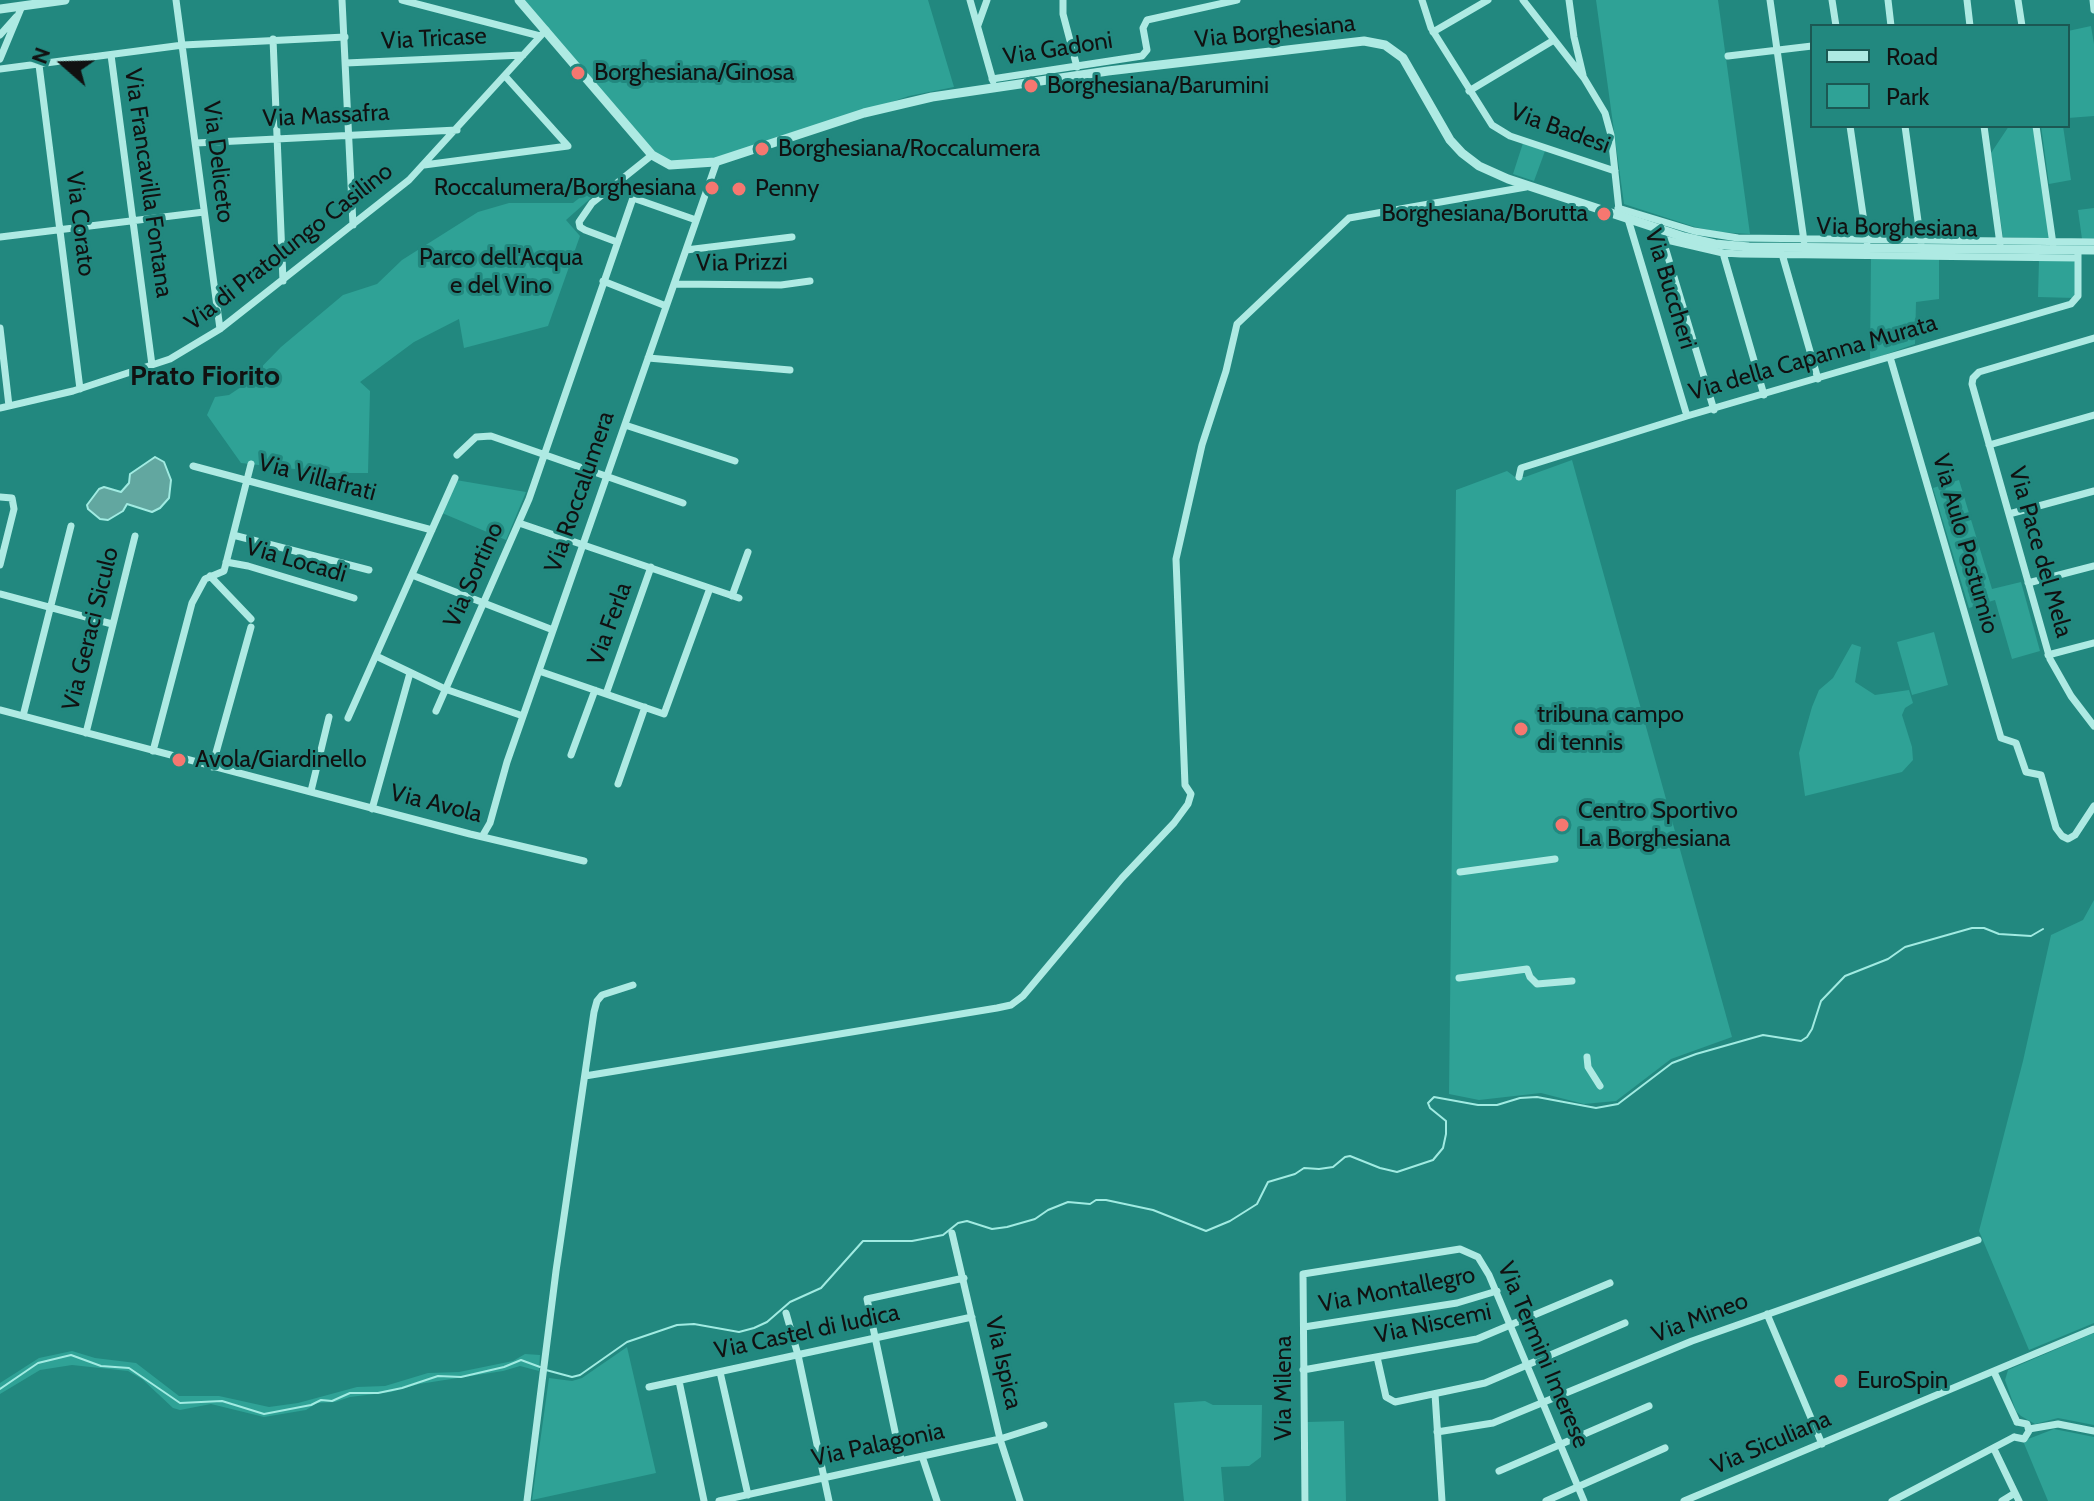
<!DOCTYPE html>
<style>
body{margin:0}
#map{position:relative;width:2094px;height:1501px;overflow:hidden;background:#22887f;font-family:Cabin,sans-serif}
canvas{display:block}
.legend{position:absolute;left:1810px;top:24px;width:260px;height:104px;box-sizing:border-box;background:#22887f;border:2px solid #1b5853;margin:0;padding:10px 14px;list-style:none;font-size:24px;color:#111}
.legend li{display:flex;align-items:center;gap:16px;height:40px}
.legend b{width:40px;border:2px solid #1b5853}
.north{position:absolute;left:24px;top:24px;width:80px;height:80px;-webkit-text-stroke:6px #22887f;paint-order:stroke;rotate:290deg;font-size:22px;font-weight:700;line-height:32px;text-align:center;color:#111}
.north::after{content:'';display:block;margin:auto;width:28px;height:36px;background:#111;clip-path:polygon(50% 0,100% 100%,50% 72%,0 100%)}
</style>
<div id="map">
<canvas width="2094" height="1501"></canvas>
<ul class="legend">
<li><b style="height:10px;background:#aeeae3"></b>Road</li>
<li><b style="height:22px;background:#2fa296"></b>Park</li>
</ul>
<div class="north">N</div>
</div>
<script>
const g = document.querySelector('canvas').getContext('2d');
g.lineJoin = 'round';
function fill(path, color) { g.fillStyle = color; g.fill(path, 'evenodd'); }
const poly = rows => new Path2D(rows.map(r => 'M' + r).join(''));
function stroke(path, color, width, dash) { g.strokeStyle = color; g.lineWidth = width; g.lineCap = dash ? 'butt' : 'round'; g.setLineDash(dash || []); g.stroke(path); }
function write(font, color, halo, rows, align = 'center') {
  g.font = font + ' Cabin,sans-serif'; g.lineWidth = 6; g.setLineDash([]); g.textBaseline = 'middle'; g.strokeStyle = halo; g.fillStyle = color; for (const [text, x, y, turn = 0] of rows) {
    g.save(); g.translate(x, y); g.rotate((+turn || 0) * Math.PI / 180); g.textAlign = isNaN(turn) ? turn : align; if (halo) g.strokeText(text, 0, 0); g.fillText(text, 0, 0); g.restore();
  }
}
const green = poly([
 [519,0,928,0,954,87,909,96,715,162,663,163],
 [1596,0,1718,0,1750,234,1718,232,1695,227,1624,204],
 [2091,26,2094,44,2094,116,2068,118,2068,31],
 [2009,126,2033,126,2050,239,2003,237,1991,153],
 [2041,126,2063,126,2071,180,2049,184],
 [1523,143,1545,151,1534,181,1513,174],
 [596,185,601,189,566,220,580,236,548,326,464,348,459,319,414,342,360,382,370,391,368,473,330,473,241,463,207,415,215,397,229,395,244,385,281,347,343,295,377,284,402,260,478,212,509,203,573,203],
 [2094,208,2094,239,2082,239,2078,210],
 [1871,259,1939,259,1939,299,1916,302,1915,344,1870,360],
 [2039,260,2075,261,2075,298,2038,297],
 [1572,460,1732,1037,1671,1059,1616,1101,1584,1104,1541,1093,1479,1100,1449,1094,1456,490,1507,471,1515,477,1525,477],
 [456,480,526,492,506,540,442,513],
 [1959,480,1992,589,2021,582,2040,651,2012,659,1995,600,1969,608,1933,488],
 [1934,632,1948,685,1912,695,1897,642],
 [1852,644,1861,647,1855,682,1875,695,1909,690,1913,703,1905,708,1902,715,1912,747,1913,760,1902,772,1805,796,1799,753,1812,707,1819,690,1833,678],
 [2094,900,2094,1323,2029,1350,1979,1231,2023,1061,2051,935,2083,920],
 [2094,1333,2094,1425,2058,1418,2035,1424,2021,1416,2016,1411,2005,1380,2008,1370],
 [627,1347,656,1473,532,1500,549,1378,572,1381,582,1378],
 [72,1351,95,1358,136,1363,179,1396,219,1396,269,1407,298,1403,357,1387,385,1386,428,1373,459,1372,513,1361,525,1354,540,1355,539,1371,520,1366,503,1371,419,1384,391,1392,350,1397,335,1402,317,1403,306,1410,264,1417,211,1404,180,1410,173,1408,142,1379,128,1371,72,1365,40,1370,0,1394,0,1383,39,1358],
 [1205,1401,1213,1405,1262,1405,1261,1457,1249,1466,1221,1467,1224,1501,1184,1501,1174,1403],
 [1344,1421,1346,1501,1309,1501,1307,1422],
 [2054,1429,2094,1437,2094,1501,2048,1501,2023,1441]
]);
const water = poly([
 [155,457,164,462,171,480,169,498,160,508,152,512,127,504,123,511,108,520,100,519,88,509,87,505,99,489,104,487,121,492,129,483,130,474,155,457]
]);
const stream = poly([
 [546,1370,572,1377,580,1375,627,1342,677,1325,694,1324,739,1332,754,1328,767,1322,790,1302,821,1288,863,1241,912,1241,943,1235,958,1223,967,1221,992,1229,1007,1227,1035,1219,1048,1210,1068,1202,1090,1204,1096,1200,1106,1200,1153,1210,1206,1231,1230,1221,1257,1204,1268,1182,1295,1174,1304,1168,1319,1169,1333,1167,1345,1157,1350,1156,1380,1168,1397,1172,1433,1160,1443,1148,1446,1134,1446,1121,1430,1108,1428,1103,1434,1097,1478,1105,1497,1105,1520,1098,1537,1097,1596,1108,1618,1104,1672,1063,1696,1054,1763,1035,1801,1041,1807,1037,1812,1029,1821,1001,1845,976,1888,959,1905,947,1972,928,1984,928,1999,934,2031,936,2043,929],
 [0,1389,38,1363,71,1355,101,1366,129,1368,180,1403,222,1401,264,1414,311,1405,321,1400,332,1401,350,1393,378,1393,402,1388,438,1376,461,1377,504,1367,521,1360,540,1367]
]);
const minor = poly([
 [176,0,220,329],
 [342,0,353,225],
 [402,0,540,36],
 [970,0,993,81],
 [1063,0,1063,14,1077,67],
 [1422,0,1431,28,1492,125,1510,136,1615,171],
 [1523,0,1584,78,1605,113,1611,135,1619,210],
 [1569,0,1574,37,1583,75],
 [1770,0,1804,241],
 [1832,0,1836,26],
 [1888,0,1891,26],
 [1967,0,1970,26],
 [2018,0,2022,26],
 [2093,0,2094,10],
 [978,25,987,0],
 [1433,32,1488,0],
 [0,35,16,17],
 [273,39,283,281],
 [111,55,152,365],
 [1728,56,1812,46],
 [0,59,22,6],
 [346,63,523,55],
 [39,65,80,389],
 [0,69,183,45,345,37],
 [992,79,1142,56,1147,50,1143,28,1147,20,1237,0],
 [1469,91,1554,40],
 [1850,126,1867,242],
 [1905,126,1921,243],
 [1984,126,2000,244],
 [2036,126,2053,244],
 [196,143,457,130],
 [424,165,568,146,505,76],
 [1618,208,1694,231,1738,238,2094,242],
 [1628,219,1687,416],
 [0,237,204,212],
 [617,242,585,230,580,227,579,222,592,203,652,155],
 [686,250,792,237],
 [1723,253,1764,395],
 [1782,254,1818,379],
 [603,281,666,306],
 [674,284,781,285,810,281],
 [0,328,9,406],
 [2094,338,1979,372,1973,378,1972,384,2050,659,2071,696,2094,726],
 [1890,357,2001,738,2016,743,2026,772,2041,775,2056,828,2062,836,2068,839,2075,835,2094,806],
 [648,358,790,370],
 [0,408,73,391,170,359,220,329,409,180,546,30],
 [1714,410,1665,247,1667,240,1723,253,1741,254,2078,258],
 [625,425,735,461],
 [1989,445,2094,415],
 [457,455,476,437,491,436,683,503],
 [193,466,432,530],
 [1519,477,1521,468,1687,416,2071,304,2078,296,2078,250],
 [0,497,12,498,14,509,0,565],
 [2009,514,2094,491],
 [519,523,739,598],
 [233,535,369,570],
 [226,562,248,566,354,598],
 [412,575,553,630],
 [210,576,251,619],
 [2028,583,2094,566],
 [0,594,112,624],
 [732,596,748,552],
 [2048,655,2094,643],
 [376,656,445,689,523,716],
 [539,671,664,714,710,588],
 [606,694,651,567],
 [0,710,470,834,584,861],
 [436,711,529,499,633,198,696,220],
 [23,716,71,526],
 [348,718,455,478],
 [86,733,135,536],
 [153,751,192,603,205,579,224,571,251,464],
 [571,755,595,690],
 [212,767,251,627],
 [618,784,645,707],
 [311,791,329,717],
 [372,809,410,673],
 [483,835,490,823,507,762,717,161],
 [1460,872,1555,859],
 [1459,978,1527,969,1530,977,1537,984,1572,981],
 [1587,1057,1588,1067,1600,1086],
 [585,1076,997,1008,1011,1005,1023,996,1122,878,1174,823,1188,804,1191,794,1185,785,1176,559,1202,445,1226,371,1237,324,1349,218,1526,187],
 [952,1233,1000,1439,1020,1501],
 [786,1313,798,1355,829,1501],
 [1767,1314,1822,1444],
 [1304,1327,1457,1303,1497,1291],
 [1377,1357,1386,1397,1395,1402,1485,1383,1625,1323],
 [1303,1370,1477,1339,1610,1283],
 [720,1372,748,1495],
 [1994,1372,2017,1422],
 [679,1381,704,1501],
 [649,1387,972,1317],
 [1435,1394,1442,1501],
 [2029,1429,2058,1424,2094,1431],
 [1437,1432,1493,1423,1692,1341,1978,1240],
 [2014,1437,2024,1439,2029,1431,2027,1424,2017,1422],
 [1994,1449,2019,1501],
 [922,1456,937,1501],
 [901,1460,867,1299,964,1278],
 [1499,1471,1649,1406],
 [527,1501,556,1271,594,1012,597,1001,602,995,633,985],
 [719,1501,1000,1439,1044,1425],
 [1305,1501,1303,1274,1460,1249,1478,1257,1489,1275,1584,1501],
 [1546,1501,1665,1448],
 [1684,1501,2094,1329],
 [1892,1501,2014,1437],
 [2002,1501,2015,1493]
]);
const tertiary = poly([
 [519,0,652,155,670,165,715,162,864,113,932,97,1108,71,1364,41,1385,45,1403,58,1450,140,1462,153,1479,166,1508,179,1684,237,1715,244,1749,247,2094,250],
 [0,9,65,0]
]);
const markers = [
 [578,73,8,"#f67770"],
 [1031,86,8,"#f67770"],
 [762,149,8,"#f67770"],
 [712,188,8,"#f67770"],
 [739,189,8,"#f67770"],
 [1604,214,8,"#f67770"],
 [1521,729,8,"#f67770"],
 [179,760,8,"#f67770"],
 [1562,825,8,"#f67770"],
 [1841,1381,8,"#f67770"]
];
const streetNames = [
 ["Via Borghesiana",1275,32,-6],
 ["Via Tricase",434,39,-3],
 ["Via Gadoni",1058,49,-9],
 ["Via Massafra",326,116,-3],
 ["Via Badesi",1560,129,20],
 ["Via Deliceto",218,162,83],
 ["Via Francavilla Fontana",148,183,82],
 ["Via Corato",80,224,83],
 ["Via Borghesiana",1897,228,1],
 ["Via di Pratolungo Casilino",289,247,-38],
 ["Via Prizzi",742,263,-1],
 ["Via Buccheri",1670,289,73],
 ["Via della Capanna Murata",1813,358,-16],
 ["Via Villafrati",317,478,15],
 ["Via Roccalumera",580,492,-71],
 ["Via Aulo Postumio",1965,544,74],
 ["Via Pace del Mela",2040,552,74],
 ["Via Locadi",296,561,16],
 ["Via Sortino",474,575,-66],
 ["Via Ferla",610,624,-70],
 ["Via Geraci Siculo",91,629,-76],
 ["Via Avola",436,804,14],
 ["Via Montallegro",1397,1290,-11],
 ["Via Mineo",1700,1318,-21],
 ["Via Niscemi",1433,1324,-12],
 ["Via Castel di Iudica",807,1332,-12],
 ["Via Termini Imerese",1543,1355,67],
 ["Via Ispica",1003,1363,77],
 ["Via Milena",1284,1388,-90],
 ["Via Siculiana",1771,1443,-23],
 ["Via Palagonia",878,1445,-12]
];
const poiNames = [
 ["Borghesiana/Ginosa",594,73],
 ["Borghesiana/Barumini",1047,86],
 ["Borghesiana/Roccalumera",778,149],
 ["Roccalumera/Borghesiana",696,188,"right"],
 ["Penny",755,189],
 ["Borghesiana/Borutta",1588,214,"right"],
 ["tribuna campo",1537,715],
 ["di tennis",1537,743],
 ["Avola/Giardinello",195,760],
 ["Centro Sportivo",1578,811],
 ["La Borghesiana",1578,839],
 ["EuroSpin",1857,1381]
];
const parkNames = [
 ["Parco dell'Acqua",501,258],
 ["e del Vino",501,286]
];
const quarterNames = [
 ["Prato Fiorito",205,377]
];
fill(green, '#2fa296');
fill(water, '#62a7a0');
stroke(water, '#a1ebe2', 2);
stroke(stream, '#a1ebe2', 2);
stroke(minor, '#aeeae3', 7);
stroke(tertiary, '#aeeae3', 9);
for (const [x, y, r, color] of markers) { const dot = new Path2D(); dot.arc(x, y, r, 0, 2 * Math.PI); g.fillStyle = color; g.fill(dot); stroke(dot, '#22887f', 3); }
write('24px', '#111', '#22887f', streetNames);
write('24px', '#111', '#22887f', poiNames, 'left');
write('24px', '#111', '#22887f', parkNames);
write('bold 28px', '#111', '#22887f', quarterNames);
</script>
